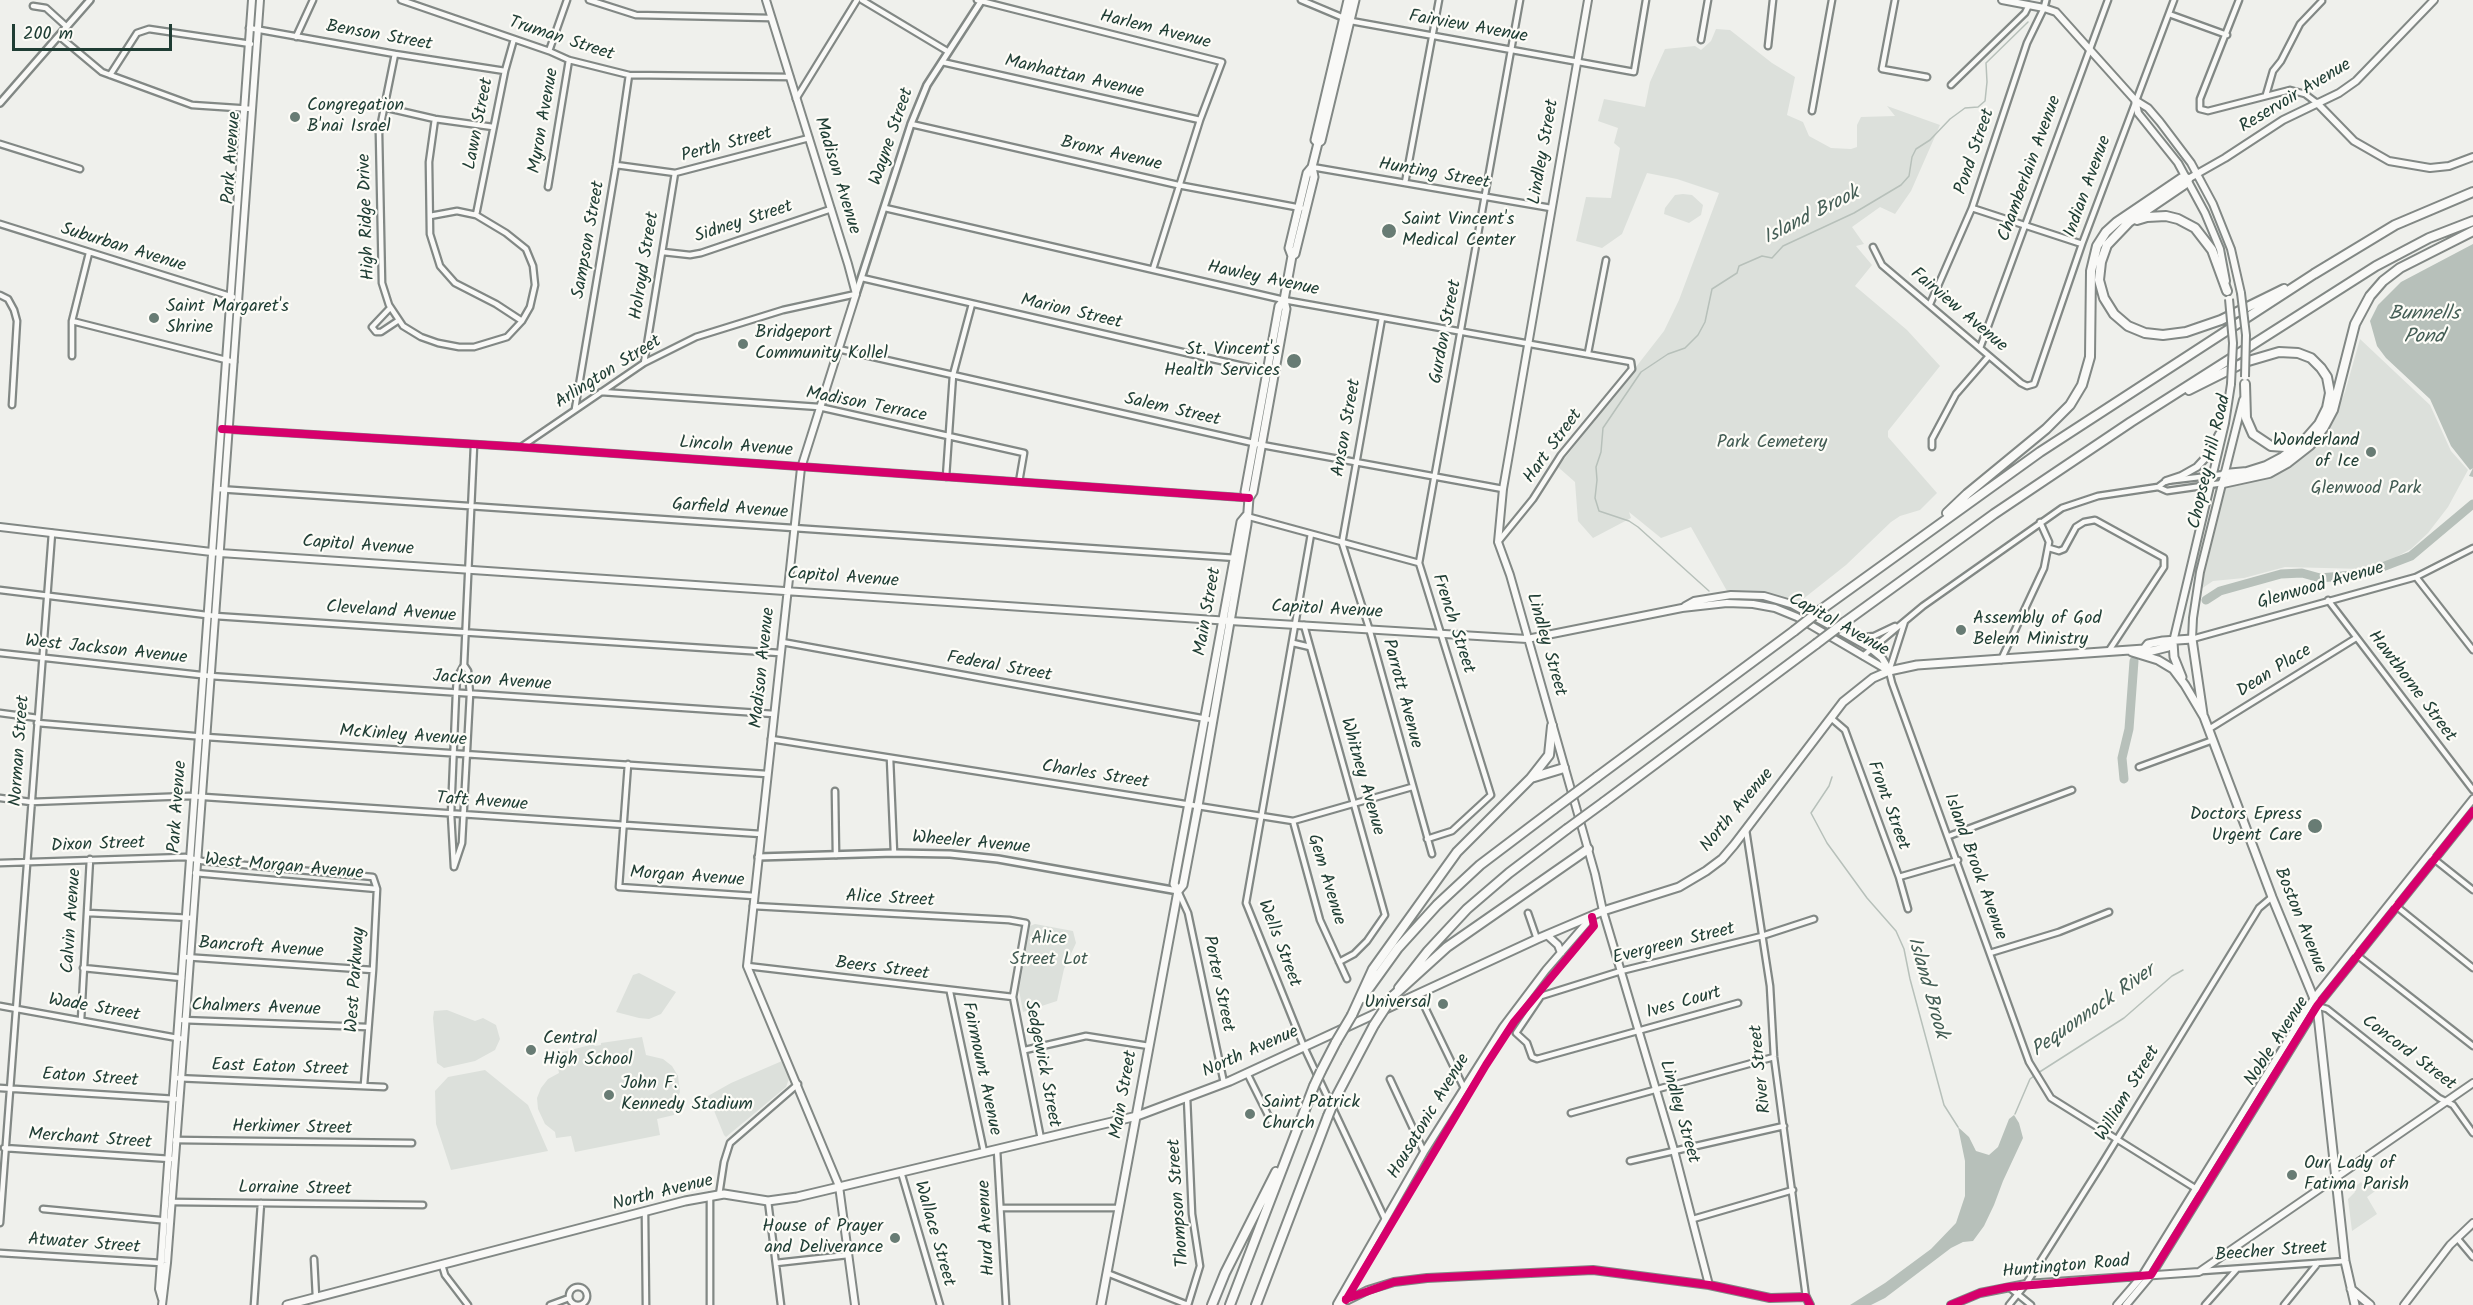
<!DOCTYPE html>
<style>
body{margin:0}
#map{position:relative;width:2473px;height:1305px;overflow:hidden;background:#eff0ec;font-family:Kalam,sans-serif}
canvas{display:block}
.scale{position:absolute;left:12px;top:24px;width:160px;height:27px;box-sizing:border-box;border:3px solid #1f3d34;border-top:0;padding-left:8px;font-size:18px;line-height:21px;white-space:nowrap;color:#1f3d34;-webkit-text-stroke:4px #fdfcf7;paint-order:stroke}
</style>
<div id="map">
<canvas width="2473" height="1305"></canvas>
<div class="scale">200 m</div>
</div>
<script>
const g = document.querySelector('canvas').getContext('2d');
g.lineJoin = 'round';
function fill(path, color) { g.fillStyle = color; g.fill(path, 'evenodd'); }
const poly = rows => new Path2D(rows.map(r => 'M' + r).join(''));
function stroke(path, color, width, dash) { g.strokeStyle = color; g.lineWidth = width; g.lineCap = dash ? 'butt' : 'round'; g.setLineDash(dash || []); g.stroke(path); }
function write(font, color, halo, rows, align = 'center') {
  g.font = font + ' Kalam,sans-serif'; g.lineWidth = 4.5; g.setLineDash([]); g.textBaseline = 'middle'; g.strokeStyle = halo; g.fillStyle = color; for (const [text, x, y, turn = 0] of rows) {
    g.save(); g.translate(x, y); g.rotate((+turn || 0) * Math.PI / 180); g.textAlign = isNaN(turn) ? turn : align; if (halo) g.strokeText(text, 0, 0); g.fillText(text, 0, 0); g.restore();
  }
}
const green = poly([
 [1716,29,1730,30,1772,63,1795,77,1787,115,1803,122,1809,136,1831,148,1851,149,1857,147,1857,125,1861,117,1895,116,1887,106,1940,125,1911,191,1895,214,1880,207,1852,227,1864,244,1856,246,1872,265,1855,286,1907,330,1940,366,1888,431,1888,437,1937,493,1920,510,1900,516,1891,522,1846,565,1798,603,1761,592,1727,591,1691,527,1661,538,1629,512,1631,518,1593,538,1578,521,1575,482,1558,467,1664,331,1679,300,1719,193,1677,179,1647,173,1622,234,1602,248,1576,241,1586,197,1611,198,1620,148,1614,143,1618,128,1598,121,1604,99,1645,107,1650,82,1665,49,1695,46,1701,50,1711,41],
 [1683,194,1692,195,1703,205,1701,215,1689,223,1664,214,1665,208,1675,195],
 [2360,339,2430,405,2451,451,2468,470,2448,507,2428,533,2411,549,2387,562,2363,569,2285,567,2244,578,2213,581,2201,589,2224,478,2250,475,2303,449,2332,422,2345,392],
 [1035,924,1073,931,1076,943,1064,969,1057,1001,1023,1012,1019,990,1030,926],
 [639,973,676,992,661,1014,649,1019,639,1018,616,1012,633,975],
 [447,1010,475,1021,483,1018,496,1025,500,1039,495,1050,475,1061,444,1068,437,1063,433,1018,434,1011],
 [642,1037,646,1055,663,1059,672,1066,678,1076,680,1092,673,1108,674,1115,657,1119,660,1135,575,1152,571,1136,556,1138,555,1132,545,1124,538,1109,537,1098,541,1088,548,1079,559,1073,555,1054,594,1044,595,1046,601,1045,601,1043],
 [782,1061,789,1079,786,1087,726,1137,724,1135,708,1096,731,1083],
 [485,1070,528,1105,548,1151,451,1170,436,1124,435,1091,448,1077],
 [2373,1181,2378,1189,2367,1197,2377,1214,2352,1231,2348,1199,2355,1192,2353,1188,2361,1182,2365,1187]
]);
const water = poly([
 [2473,244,2473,477,2469,476,2473,468,2470,470,2451,446,2430,399,2386,358,2377,346,2370,321,2378,305,2401,282],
 [2014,1115,2019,1123,2023,1138,2003,1181,1994,1205,1984,1226,1973,1241,1963,1242,1951,1248,1885,1298,1871,1305,1850,1305,1885,1283,1931,1249,1956,1223,1965,1196,1965,1161,1958,1127,1969,1137,1976,1151,1989,1155,1998,1147,2009,1119]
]);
const stream = poly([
 [1709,591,1638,527,1629,521,1599,511,1595,498,1597,480,1596,467,1601,452,1603,428,1641,372,1668,354,1685,348,1698,335,1705,322,1712,289,1737,273,1739,266,1762,256,1772,258,1783,246,1854,213,1901,185,1909,176,1912,157,1916,149,1930,140,1950,119,1965,108,1978,107,1985,101,1987,82,1986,63,2028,22],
 [1832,777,1829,786,1811,813,1827,843,1867,898,1896,931,1904,949,1910,979,1944,1105,1958,1127],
 [2038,1073,2124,1018,2172,976,2183,970],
 [2015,1114,2030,1079,2034,1076]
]);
const river = poly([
 [2206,600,2220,591,2281,574,2302,573,2320,578,2364,574,2411,556,2473,504],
 [2124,779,2122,758,2129,729,2134,661]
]);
const minor = poly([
 [401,0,549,51,569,60,629,75,790,77],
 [589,0,636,15,770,18],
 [862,0,947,51],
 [977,0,1222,62,1200,120,1153,269],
 [1301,0,1351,21,1634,72,1646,0],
 [1895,0,1882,69,1927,77],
 [2239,0,2200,99,2200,109,2208,111,2290,90,2305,94,2317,103],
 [33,6,46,8,67,27],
 [2169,14,2227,35],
 [249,28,395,54,505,71],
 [59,36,102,72,192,105,252,109],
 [296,37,313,0],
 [1701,40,1708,0],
 [1768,46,1773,0],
 [549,51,567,0],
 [395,54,379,133,382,283,389,305,403,326,421,337,438,343,459,347,474,347,507,337,522,321,530,307,535,285,533,266,526,249,506,233,476,215,457,211,430,216],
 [942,62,1200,120],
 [110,75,137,33,149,29,251,44],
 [1951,85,2025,13,2029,5],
 [2266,95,2273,71,2281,61,2300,24,2322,1],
 [796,99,857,0],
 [383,107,435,119,493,127],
 [1812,111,1832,0],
 [435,119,429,162,430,234,440,266,455,283,496,304,522,321],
 [911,124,1178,185,1301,208],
 [0,144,80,169],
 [616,165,675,173,809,138],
 [1312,167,1551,208],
 [1405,183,1439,0],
 [548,187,569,60],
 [885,208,1284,300,1631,362,1632,369,1561,455,1533,499,1498,542],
 [1972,208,2082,244],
 [476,215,505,71,514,39],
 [0,224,233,297],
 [1873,247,1882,265,2021,383,2027,386,2034,384,2082,244,2174,0],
 [663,252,690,255,701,253,831,209],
 [862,278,1269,372],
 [0,295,8,299,14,310,17,321,12,405],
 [1930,304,1972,208,2027,43,2044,8],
 [390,308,372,327,376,332,381,332,399,320],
 [1382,318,1342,543,1369,628,1432,854],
 [72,321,234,362],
 [1980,348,2108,0],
 [838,349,1262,445,1503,489],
 [1588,353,1606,260],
 [72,356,72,321,89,253],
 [644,363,675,173],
 [601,392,819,407,1024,453,1019,482],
 [575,409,616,165,629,75],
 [222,429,521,447,1249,498],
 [521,447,644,363,696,337,783,310,856,294],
 [1932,447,1932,439,1956,394,1989,356],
 [946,477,953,375,972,304],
 [2158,487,2167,491,2223,483],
 [218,489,1236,558],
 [1246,516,1419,563,1491,795,1452,831,1427,839],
 [1311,534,1246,903,1304,1047,1385,1219],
 [2049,548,2059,551,2064,549,2076,527,2084,522,2095,520,2164,558,2164,567,2108,652],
 [1419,563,1520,0],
 [2416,577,2473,650],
 [0,590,215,616,780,653],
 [2328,600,2473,790],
 [1905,621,1889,671,1892,683,2029,1062,2051,1098,2198,1190],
 [1304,625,1385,915,1367,941,1354,954,1339,962],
 [1855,638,1874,636,1895,626],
 [2192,639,2416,577,2473,548],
 [782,642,1212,720],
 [1293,643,1310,647],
 [0,653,210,676,774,714],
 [1863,656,1923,606,2062,508,2098,496,2158,487,2166,481,2225,474],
 [2001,660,2044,568,2049,542,2040,522],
 [464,665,468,671,470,694,462,843,454,867,451,814,456,693,457,678,464,665,474,445],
 [0,713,38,718],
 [1831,718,1845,730,1899,877,1908,909],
 [37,723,206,737,767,774],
 [2209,729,2356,638],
 [771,739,1293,821,1412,787],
 [890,758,894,853],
 [628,764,619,887,754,896],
 [2139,767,2213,740],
 [835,791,836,855],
 [0,798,31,802,189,796,761,834],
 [1293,821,1320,920,1347,979],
 [1746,830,1770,986,1774,1057,1806,1297],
 [1949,836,2072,790],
 [2429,855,2473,890],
 [0,863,185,857,202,861,373,877,377,889,373,970,364,1085],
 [195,873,377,889],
 [1899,877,1958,860],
 [1178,891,1188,913,1224,1083],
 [2391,902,2473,968],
 [753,906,1009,920,1026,923,1013,997,1041,1139],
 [88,913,192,918],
 [1528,913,1537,939],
 [2353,952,2473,1046],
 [1990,953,2059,932,2109,912],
 [184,957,373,970],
 [747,966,1013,997],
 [83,968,182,978],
 [950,992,984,1152],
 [1419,995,1464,1088],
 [1738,1003,1537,1059,1532,1057,1527,1043,1516,1033,1541,996,1621,971,1762,936,1814,919],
 [0,1006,183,1039],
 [2317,1006,2327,1009,2439,1098,2453,1105,2473,1133],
 [81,1020,90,859],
 [182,1020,367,1027],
 [1025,1050,1086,1036,1149,1046],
 [1247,1073,1271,1121],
 [175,1078,384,1087],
 [1390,1079,1424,1152],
 [0,1088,176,1099],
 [1187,1097,1192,1214,1200,1266,1188,1305],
 [1571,1113,1774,1057],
 [175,1140,412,1143],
 [4,1148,171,1159],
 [997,1150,1006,1305],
 [1630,1161,1784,1126],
 [901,1172,940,1305],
 [719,1195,724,1162,730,1143,798,1084],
 [710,1196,710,1305],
 [768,1201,781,1305],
 [171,1202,423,1205],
 [1002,1208,1118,1208],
 [43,1209,170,1221],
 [645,1213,646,1305],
 [1693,1219,1793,1190],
 [0,1223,52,533],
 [2457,1238,2473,1257],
 [0,1253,161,1263],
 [314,1259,316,1297],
 [776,1263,848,1255],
 [442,1265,445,1275,468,1305],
 [2202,1271,2345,1261],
 [1107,1273,1188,1305],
 '569 1296a9 9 0 1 1 18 0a9 9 0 1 1-18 0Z',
 [2010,1288,2031,1305],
 [254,1305,261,1203],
 [550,1305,569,1298],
 [2009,1305,2026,1284,2100,1167,2259,908,2272,897],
 [2205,1305,2236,1270],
 [2284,1305,2318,1263]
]);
const tertiary = poly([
 [2044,8,2046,0],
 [0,103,90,0],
 [856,294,911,124,927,85,982,0],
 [758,857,894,853,950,854,998,859,1178,891]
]);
const secondary = poly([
 [766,0,848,264,856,294,801,468,747,966,839,1186,855,1305],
 [1588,0,1503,489,1498,542,1510,575,1595,874,1603,911,1674,1150,1709,1285],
 [2002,0,2044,8,2056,12,2135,100,2148,108,2160,122,2191,163,2213,204,2231,249,2241,293],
 [2135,100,2138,113,2178,163,2205,213,2220,249,2226,281],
 [2317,103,2354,141,2389,161,2430,168,2449,166,2473,157],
 [2188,179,2225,158,2283,120,2339,93,2356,81,2434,0],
 [2166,481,2181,476,2197,467,2209,454,2219,434],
 [0,527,220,553,1230,621,1527,639,1682,608,1727,603,1753,604,1775,608,1797,617,1889,671],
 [1685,606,1694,601,1731,595,1764,596,1791,604,1870,648,1882,658,1889,670],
 [2192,639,2193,618,2200,572,2243,400],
 [2173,642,2225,423,2231,384],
 [1547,935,1558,945,1561,953],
 [162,1299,159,1289,252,0],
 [1337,1304,1424,1152,1503,1027,1546,970,1591,918],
 [162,1305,167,1263,187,1001,260,0],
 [1338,1305,1368,1290,1394,1282,1427,1278,1593,1270,1709,1285,1770,1298,1806,1297,1810,1305],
 [1951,1305,1980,1293,2026,1284,2199,1272,2473,1083],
 [2117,1305,2142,1276,2314,998,2473,799],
 [2126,1305,2151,1275,2317,1006,2473,811],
 [2404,1305,2450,1245,2473,1223]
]);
const primary = poly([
 [1318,143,1315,140,1348,0],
 [1292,256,1289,248,1307,173,1312,167],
 [1249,498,1245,492,1254,443,1279,306,1284,300],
 [2173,642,2174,657,2182,677],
 [2144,649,2148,644,2163,641,2192,639,2203,714],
 [2132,652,2158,660,2173,669,2185,685,2204,717,2272,897,2317,1006,2345,1261,2355,1305],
 [1178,891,1174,884,1241,522,1246,516],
 [2351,1289,2370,1305],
 [287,1305,685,1201,724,1194,768,1201,797,1197,1137,1116,1230,1081,1537,939,1603,911,1679,887,1706,871,1722,859,1734,845,1843,702,1873,678,1889,671,1917,665,2144,649,2152,651,2168,647,2173,642],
 [1101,1305,1178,891,1183,885,1198,806,1247,524,1249,498,1253,492,1286,309,1284,300,1292,256,1295,254,1314,177,1312,167,1318,143,1321,141,1355,0]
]);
const motorway = poly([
 [2188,179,2185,184,2129,222,2107,245,2101,262,2099,280,2104,298,2114,314,2128,326,2145,333,2163,335,2186,332,2221,320,2284,289],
 [2137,220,2147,217,2166,216,2178,219,2195,228,2212,250,2227,291],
 [2245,384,2246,418,2253,434,2271,446,2285,447,2296,444],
 [2189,390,2245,362,2279,352,2298,353,2311,358,2321,368,2327,377,2330,393,2327,408,2319,424,2305,440,2283,457,2266,466,2247,472,2225,474],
 [2223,483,2269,473,2287,463,2310,445,2324,427,2333,410,2355,324,2370,296,2383,281,2400,268,2473,231],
 [1947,513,1967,494,2046,429,2070,405,2082,385,2090,357,2091,271,2097,246,2106,232,2117,222,2182,178,2188,179],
 [1822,609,2040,452,2314,274,2395,225,2473,192],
 [1845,622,1994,514,2131,422,2376,266,2429,238,2473,221],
 [1597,777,1794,631],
 [1531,778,1549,755,1552,726],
 [1604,802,1816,644],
 [1399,988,1428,951,1467,909,1509,873,1567,829],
 [1393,996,1447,947,1588,849],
 [1362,998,1398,948,1437,905,1480,865,1554,809],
 [1352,1015,1373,969,1457,852,1531,778,1564,768],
 [1321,1071,1336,1042],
 [1335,1099,1374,1025],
 [1212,1305,1225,1273,1276,1172],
 [1230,1305,1314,1086],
 [1256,1305,1328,1116]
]);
const secondaryBridge = poly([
 [2241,293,2246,335,2245,377],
 [2229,299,2233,343,2231,384]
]);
const motorwayBridge = poly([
 [1794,631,1822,609],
 [1816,644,1845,622],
 [1554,809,1597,777],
 [1567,829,1604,802],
 [1374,1025,1393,996],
 [1336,1042,1352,1015],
 [1314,1086,1321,1071],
 [1328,1116,1335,1099]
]);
const cycleway = poly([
 [222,429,521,447,1249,498],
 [1346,1299,1394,1282,1427,1278,1593,1270,1709,1285,1770,1298,1806,1297,1810,1305],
 [1346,1300,1486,1065,1514,1022,1594,926,1592,917],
 [1951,1305,1980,1293,2008,1287,2151,1275,2317,1006,2473,811]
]);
const markers = [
 [295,117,6,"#687c74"],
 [1389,231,8,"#687c74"],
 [154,318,6,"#687c74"],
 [743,344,6,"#687c74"],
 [1294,361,8,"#687c74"],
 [2371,452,6,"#687c74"],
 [1961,630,6,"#687c74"],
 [2315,826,8,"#687c74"],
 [1443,1004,6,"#687c74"],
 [531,1050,6,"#687c74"],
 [609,1095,6,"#687c74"],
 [1250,1114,6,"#687c74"],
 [2292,1175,6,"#687c74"],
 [895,1238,6,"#687c74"]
];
const streetNames = [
 ["Fairview Avenue",1468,28,10],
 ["Harlem Avenue",1155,31,14],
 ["Benson Street",379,37,10],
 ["Truman Street",561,40,18],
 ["Manhattan Avenue",1074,78,13],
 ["Reservoir Avenue",2296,97,-31],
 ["Myron Avenue",545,121,-80],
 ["Lawn Street",480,124,-79],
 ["Wayne Street",893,137,-71],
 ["Perth Street",727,146,-15],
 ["Lindley Street",1545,152,-80],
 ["Pond Street",1976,152,-71],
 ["Bronx Avenue",1111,155,13],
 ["Park Avenue",233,158,-86],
 ["Chamberlain Avenue",2031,169,-70],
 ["Hunting Street",1434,175,10],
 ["Madison Avenue",836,176,73],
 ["Indian Avenue",2089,187,-70],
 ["High Ridge Drive",368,217,-92],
 ["Sidney Street",744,223,-18],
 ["Sampson Street",590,240,-80],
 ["Suburban Avenue",123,249,17],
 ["Holroyd Street",646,266,-81],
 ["Hawley Avenue",1263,280,12],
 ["Fairview Avenue",1958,311,40],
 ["Marion Street",1071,313,13],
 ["Gurdon Street",1447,332,-79],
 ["Arlington Street",609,373,-32],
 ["Madison Terrace",866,406,11],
 ["Salem Street",1172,411,13],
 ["Anson Street",1348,428,-80],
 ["Hart Street",1554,447,-54],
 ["Lincoln Avenue",736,448,4],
 ["Chopsey Hill Road",2211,462,-77],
 ["Garfield Avenue",730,510,4],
 ["Capitol Avenue",358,547,4],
 ["Capitol Avenue",843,579,4],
 ["Glenwood Avenue",2321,587,-16],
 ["Capitol Avenue",1327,611,3],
 ["Main Street",1209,612,-80],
 ["Cleveland Avenue",391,613,4],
 ["French Street",1452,624,72],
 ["Capitol Avenue",1838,626,29],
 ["Lindley Street",1545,645,74],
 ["West Jackson Avenue",106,651,6],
 ["Madison Avenue",764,668,-84],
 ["Federal Street",999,668,10],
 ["Dean Place",2275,672,-32],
 ["Jackson Avenue",492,682,4],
 ["Hawthorne Street",2411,687,53],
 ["Parrott Avenue",1401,694,75],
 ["McKinley Avenue",403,737,4],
 ["Norman Street",21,751,-86],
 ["Charles Street",1095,776,9],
 ["Whitney Avenue",1361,777,74],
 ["Taft Avenue",482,803,4],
 ["Front Street",1887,806,70],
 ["Park Avenue",179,807,-86],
 ["North Avenue",1738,811,-50],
 ["Wheeler Avenue",971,844,5],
 ["Dixon Street",98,846,-2],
 ["Island Brook Avenue",1974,867,70],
 ["West Morgan Avenue",284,868,5],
 ["Morgan Avenue",687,878,4],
 ["Gem Avenue",1325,880,73],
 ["Alice Street",890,900,3],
 ["Calvin Avenue",73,921,-86],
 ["Boston Avenue",2299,921,68],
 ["Wells Street",1278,944,69],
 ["Evergreen Street",1674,945,-14],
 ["Bancroft Avenue",261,949,4],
 ["Beers Street",882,970,7],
 ["West Parkway",357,980,-86],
 ["Porter Street",1217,984,78],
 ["Ives Court",1684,1004,-16],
 ["Wade Street",94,1009,10],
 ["Chalmers Avenue",256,1009,2],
 ["Noble Avenue",2278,1042,-57],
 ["North Avenue",1251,1053,-24],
 ["Concord Street",2408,1054,37],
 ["Sedgewick Street",1041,1064,79],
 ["East Eaton Street",280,1069,2],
 ["Fairmount Avenue",980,1069,78],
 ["River Street",1762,1069,-96],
 ["Eaton Street",90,1079,4],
 ["William Street",2129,1094,-59],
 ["Main Street",1125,1095,-80],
 ["Lindley Street",1678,1112,74],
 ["Housatonic Avenue",1430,1117,-59],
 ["Herkimer Street",292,1129,1],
 ["Merchant Street",90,1140,4],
 ["Lorraine Street",295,1190,1],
 ["North Avenue",663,1194,-14],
 ["Thompson Street",1180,1203,-94],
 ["Hurd Avenue",988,1228,-93],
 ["Wallace Street",933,1234,74],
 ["Atwater Street",84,1245,4],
 ["Beecher Street",2271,1253,-4],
 ["Huntington Road",2066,1268,-5]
];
const poiNames = [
 ["Congregation",307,107],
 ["B'nai Israel",307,128],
 ["Saint Vincent's",1402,221],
 ["Medical Center",1402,242],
 ["Saint Margaret's",166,308],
 ["Shrine",166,329],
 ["Bridgeport",755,334],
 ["Community Kollel",755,355],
 ["St. Vincent's",1280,351,"right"],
 ["Health Services",1280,372,"right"],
 ["Wonderland",2359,442,"right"],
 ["of Ice",2359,463,"right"],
 ["Assembly of God",1973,620],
 ["Belem Ministry",1973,641],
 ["Doctors Epress",2302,816,"right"],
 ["Urgent Care",2302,837,"right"],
 ["Universal",1431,1004,"right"],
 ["Central",543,1040],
 ["High School",543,1061],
 ["John F.",621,1085],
 ["Kennedy Stadium",621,1106],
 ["Saint Patrick",1262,1104],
 ["Church",1262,1125],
 ["Our Lady of",2304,1165],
 ["Fatima Parish",2304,1186],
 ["House of Prayer",883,1228,"right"],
 ["and Deliverance",883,1249,"right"]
];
const parkNames = [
 ["Park Cemetery",1772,444],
 ["Glenwood Park",2366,490],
 ["Alice",1049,940],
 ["Street Lot",1049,961]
];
const waterNames = [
 ["Island Brook",1812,217,-27],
 ["Bunnells",2424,316],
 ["Pond",2424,339],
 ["Island Brook",1926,988,74],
 ["Pequonnock River",2094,1012,-35]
];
fill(green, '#dce0db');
fill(water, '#b7c0ba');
stroke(stream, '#b7c0ba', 1.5);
stroke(river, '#b7c0ba', 9);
stroke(minor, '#828885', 9);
stroke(tertiary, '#828885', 10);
stroke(secondary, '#828885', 10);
stroke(primary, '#828885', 11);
stroke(motorway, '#828885', 12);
stroke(minor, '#f9f9f7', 4.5);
stroke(tertiary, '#f9f9f7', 5);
stroke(secondary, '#f9f9f7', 6);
stroke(primary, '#f9f9f7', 7);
stroke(motorway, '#f9f9f7', 8);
stroke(secondaryBridge, '#828885', 10, []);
stroke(motorwayBridge, '#828885', 12, []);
stroke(secondaryBridge, '#f9f9f7', 6);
stroke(motorwayBridge, '#f9f9f7', 8);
stroke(cycleway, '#d6006c', 8);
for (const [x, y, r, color] of markers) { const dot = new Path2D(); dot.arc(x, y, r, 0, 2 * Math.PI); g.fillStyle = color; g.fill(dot); stroke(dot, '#fdfcf7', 2); }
write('18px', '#1f3d34', '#fdfcf7', streetNames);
write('18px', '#1f3d34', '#fdfcf7', poiNames, 'left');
write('18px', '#425b53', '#fdfcf7', parkNames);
write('italic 20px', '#455e56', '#fdfcf7', waterNames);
</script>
